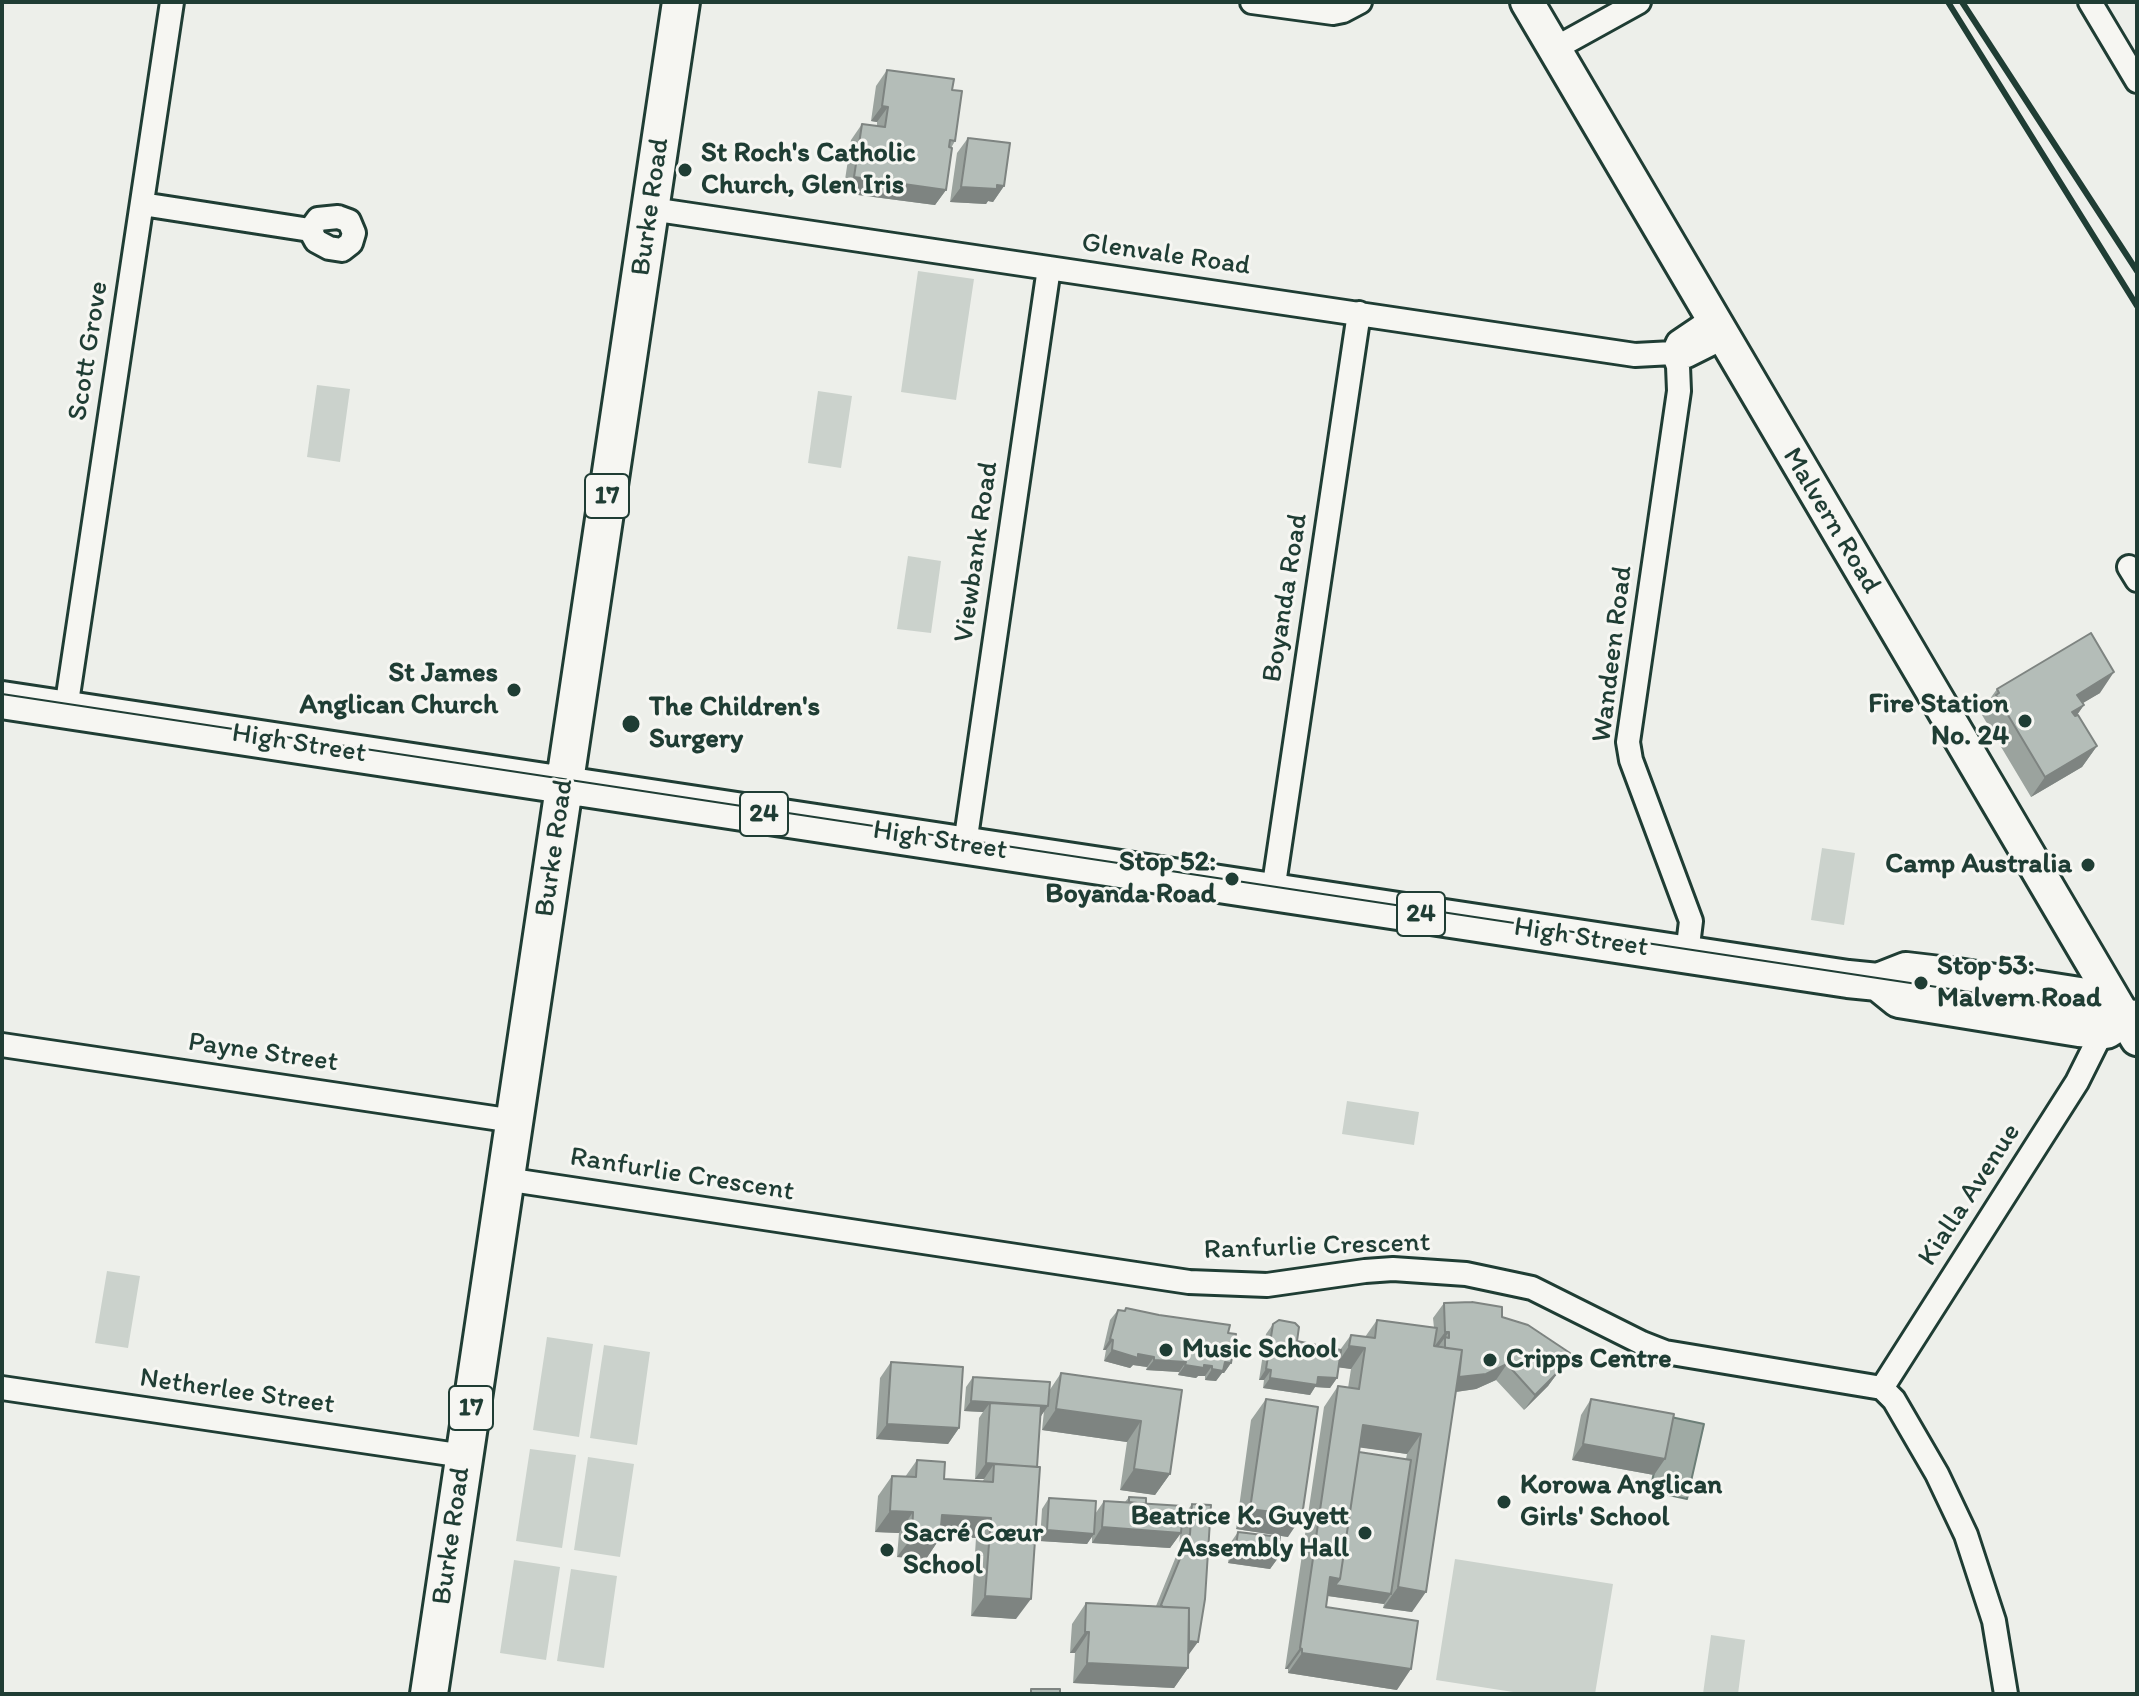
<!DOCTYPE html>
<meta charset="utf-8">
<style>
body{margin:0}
#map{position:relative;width:2139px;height:1696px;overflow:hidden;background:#edefea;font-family:Itim,sans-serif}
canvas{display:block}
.frame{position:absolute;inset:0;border:4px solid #1f3d34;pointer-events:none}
</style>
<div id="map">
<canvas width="2139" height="1696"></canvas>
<div class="frame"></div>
</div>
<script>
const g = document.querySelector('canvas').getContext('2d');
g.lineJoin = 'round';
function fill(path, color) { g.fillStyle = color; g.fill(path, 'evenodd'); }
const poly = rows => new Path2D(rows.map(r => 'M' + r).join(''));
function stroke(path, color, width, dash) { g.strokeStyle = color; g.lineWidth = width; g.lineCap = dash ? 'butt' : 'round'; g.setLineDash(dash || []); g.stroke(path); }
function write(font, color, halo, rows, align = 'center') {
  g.font = font + ' Itim,sans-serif'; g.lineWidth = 6; g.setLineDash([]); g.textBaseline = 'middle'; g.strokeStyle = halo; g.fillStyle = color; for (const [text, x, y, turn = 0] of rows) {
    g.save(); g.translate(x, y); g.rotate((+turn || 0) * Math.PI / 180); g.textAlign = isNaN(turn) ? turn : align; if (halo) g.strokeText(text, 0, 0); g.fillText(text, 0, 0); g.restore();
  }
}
const green = poly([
 [918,271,974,279,956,400,901,392],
 [317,385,350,389,340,462,307,457],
 [818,391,852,396,841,468,808,463],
 [908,556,941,561,931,633,897,629],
 [1822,848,1855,853,1844,925,1811,920],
 [1347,1101,1419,1112,1414,1145,1342,1134],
 [107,1271,140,1276,128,1348,95,1343],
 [547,1337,593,1344,579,1437,533,1430],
 [604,1345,650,1352,637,1445,590,1438],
 [530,1449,576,1455,562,1548,516,1541],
 [588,1457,634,1464,620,1557,574,1550],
 [1455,1559,1613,1584,1595,1694,1526,1694,1436,1680],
 [514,1560,560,1567,546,1660,500,1653],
 [571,1569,617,1576,604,1668,557,1661],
 [1711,1635,1745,1640,1738,1694,1703,1694]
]);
const water = poly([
 [1666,1416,1704,1424,1687,1499,1650,1491,1666,1416]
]);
const minor = poly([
 [1252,2,1333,13,1343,11,1360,2],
 [2090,2,2137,81],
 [1554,49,1639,2],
 [142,204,310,230],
 [651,209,1635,355,1673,353,1687,356,1723,338],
 [338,217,349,221,354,233,351,243,342,250,329,248,316,241,310,230,318,219,338,217],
 [1673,353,1678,366,1679,391,1628,742,1631,760,1691,921,1687,954],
 [1673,353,1678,342,1712,319],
 [2129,567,2137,580],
 [66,709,172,2],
 [965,844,1049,268],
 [1273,891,1359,313],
 [2,1045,514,1121],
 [505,1179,1189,1282,1267,1285,1365,1271,1393,1269,1466,1274,1532,1288,1642,1343,1665,1352,1882,1388,1894,1400,1937,1474,1966,1535,1994,1621,2006,1694],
 [2,1388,464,1456],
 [1882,1388,2077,1082,2103,1030]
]);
const secondary = poly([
 [1527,2,2137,1039]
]);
const primary = poly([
 [2,700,1848,979,1878,982,1906,971,1957,977,2086,997,2104,1004,2125,1018,2137,1019],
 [1878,982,1899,999,2079,1028,2106,1030,2125,1018],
 [429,1694,681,2]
]);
const tram = poly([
 [2,694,2069,1007]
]);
const rail = poly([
 [1948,2,2137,306],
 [1962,2,2137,271]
]);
const wall = poly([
 [887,70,952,90,955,141,951,148,946,190,935,205,843,193,851,140,862,124,877,126,877,122,871,121,876,86],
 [968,138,1004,186,993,202,988,201,986,204,950,202,957,153],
 [1997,689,2100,693,2082,703,2084,705,2077,715,2097,746,2082,767,2031,797,1982,715,1984,712,1982,710],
 [1444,1303,1502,1317,1559,1371,1548,1386,1524,1410,1496,1380,1476,1389,1456,1392,1412,1612,1383,1608,1384,1604,1328,1596,1326,1607,1397,1690,1288,1673,1288,1669,1285,1669,1324,1407,1338,1386,1348,1388,1351,1369,1339,1367,1337,1378,1330,1388,1315,1387,1310,1395,1263,1388,1264,1380,1259,1380,1266,1334,1273,1324,1297,1341,1340,1350,1351,1335,1365,1337,1377,1320,1434,1328,1433,1318],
 [1360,1447,1407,1454,1406,1459,1359,1452],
 [1126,1308,1228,1333,1231,1363,1224,1373,1222,1373,1216,1381,1205,1380,1205,1376,1198,1376,1196,1378,1178,1375,1179,1372,1146,1370,1147,1367,1133,1365,1130,1368,1104,1361,1106,1350,1103,1350,1110,1320,1118,1310,1124,1311],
 [891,1362,959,1428,948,1444,876,1439,880,1378],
 [1061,1373,1182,1390,1170,1474,1155,1495,1120,1490,1127,1442,1042,1430,1044,1411,1041,1416,1016,1619,971,1616,976,1538,940,1536,940,1538,926,1559,897,1557,899,1533,875,1532,878,1496,892,1476,905,1477,917,1460,944,1479,982,1482,984,1479,975,1479,979,1418,983,1412,964,1411,966,1387,973,1377,1049,1391],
 [1266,1399,1288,1537,1236,1529,1251,1420],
 [1591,1399,1654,1475,1572,1460,1581,1415],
 [1129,1497,1182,1518,1192,1504,1188,1668,1174,1688,1073,1683,1075,1653,1070,1653,1072,1624,1086,1603,1156,1606,1179,1549,1180,1534,1170,1548,1092,1543,1092,1536,1087,1544,1040,1541,1042,1509,1049,1498,1095,1514,1104,1501,1125,1502],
 [1238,1532,1278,1558,1270,1569,1228,1563,1231,1542]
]);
const shadedWall = poly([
 [882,106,888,107,877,122,871,121],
 [854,177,946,190,935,205,843,193],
 [997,185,1004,186,993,202,988,201,986,204,950,202,961,187],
 [2114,672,2100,693,2063,715,2077,695],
 [2084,705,2069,726,2072,712],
 [2097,746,2082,767,2031,797,2045,777],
 [1445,1332,1449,1332,1438,1347,1434,1347],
 [1110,1339,1113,1340,1106,1350,1103,1350],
 [1349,1346,1365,1348,1351,1369,1335,1367],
 [1112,1350,1138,1354,1154,1357,1147,1367,1133,1365,1130,1368,1104,1361],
 [1154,1360,1186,1362,1179,1372,1146,1370],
 [1225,1362,1231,1363,1224,1373,1222,1373,1216,1381,1205,1380,1212,1369],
 [1507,1364,1496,1380,1476,1389,1448,1393,1459,1377],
 [1185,1365,1204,1365,1212,1366,1205,1376,1198,1376,1196,1378,1178,1375],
 [1266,1369,1271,1370,1264,1380,1259,1380],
 [1559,1371,1548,1386,1524,1410,1535,1395],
 [1318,1377,1337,1378,1330,1388,1315,1387,1310,1395,1263,1388,1270,1378],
 [971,1401,1048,1406,1041,1416,990,1403,983,1412,964,1411],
 [1056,1409,1141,1421,1127,1442,1042,1430],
 [887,1424,959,1428,948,1444,876,1439],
 [1363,1425,1421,1434,1407,1454,1349,1446],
 [1583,1444,1665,1459,1654,1475,1572,1460],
 [986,1463,1037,1467,994,1464,984,1479,975,1479],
 [1134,1469,1170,1474,1155,1495,1120,1490],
 [1250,1509,1302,1516,1288,1537,1236,1529],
 [890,1511,913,1512,899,1533,875,1532],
 [942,1515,991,1518,976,1538,927,1535],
 [1102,1527,1181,1533,1170,1548,1092,1543],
 [1047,1530,1094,1534,1087,1544,1040,1541],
 [912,1537,940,1538,926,1559,897,1557],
 [1235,1552,1278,1558,1270,1569,1228,1563],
 [1330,1577,1340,1579,1391,1594,1384,1604,1328,1596],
 [1398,1587,1426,1592,1412,1612,1383,1608],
 [985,1596,1031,1599,1016,1619,971,1616],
 [1085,1632,1089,1632,1075,1653,1070,1653],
 [1186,1641,1198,1642,1187,1657],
 [1300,1648,1302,1649,1288,1669,1285,1669],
 [1302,1653,1411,1669,1397,1690,1288,1673],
 [1087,1663,1188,1668,1174,1688,1073,1683]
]);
const building = poly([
 [887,70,954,79,952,90,962,91,955,141,950,140,949,147,952,148,946,190,854,177,862,124,885,127,888,107,882,106,887,70],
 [968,138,1010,143,1004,186,997,185,997,189,961,187,968,138],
 [2091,633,2114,672,2077,695,2084,705,2072,712,2075,716,2078,715,2097,746,2045,777,1996,695,1999,693,1997,689,2091,633],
 [1472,1302,1502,1307,1502,1317,1528,1325,1570,1353,1556,1368,1559,1371,1535,1395,1507,1364,1486,1374,1459,1377,1462,1350,1445,1348,1445,1337,1449,1338,1449,1332,1445,1332,1444,1303,1472,1302],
 [1126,1308,1159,1315,1230,1325,1228,1333,1236,1334,1231,1363,1225,1362,1223,1371,1212,1369,1212,1366,1204,1365,1204,1368,1185,1365,1186,1362,1154,1360,1154,1357,1138,1354,1138,1358,1112,1350,1113,1340,1110,1339,1118,1310,1125,1311,1126,1308],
 [1279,1320,1295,1323,1299,1327,1297,1341,1341,1350,1337,1378,1318,1377,1317,1385,1270,1378,1271,1370,1266,1369,1273,1324,1279,1320],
 [1377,1320,1437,1328,1434,1346,1462,1350,1426,1592,1398,1587,1421,1434,1363,1425,1340,1579,1330,1577,1326,1607,1418,1621,1411,1669,1302,1653,1302,1649,1300,1648,1338,1386,1359,1389,1365,1348,1349,1346,1351,1335,1375,1338,1377,1320],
 [891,1362,963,1367,959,1428,887,1424,891,1362],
 [1061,1373,1182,1390,1170,1474,1134,1469,1141,1421,1056,1409,1061,1373],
 [973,1377,1050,1382,1048,1406,971,1401,973,1377],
 [1266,1399,1318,1407,1302,1516,1250,1509,1266,1399],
 [1591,1399,1674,1414,1665,1459,1583,1444,1591,1399],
 [990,1403,1041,1406,1037,1467,986,1463,990,1403],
 [1359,1452,1411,1460,1391,1594,1335,1585,1340,1579,1359,1452],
 [917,1460,945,1462,944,1479,993,1482,994,1464,1040,1467,1031,1599,985,1596,991,1518,942,1515,940,1538,912,1537,913,1512,890,1511,892,1476,916,1477,917,1460],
 [1129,1497,1146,1498,1146,1504,1129,1502,1129,1497],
 [1049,1498,1096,1501,1094,1534,1047,1530,1049,1498],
 [1104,1501,1183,1506,1181,1533,1102,1527,1104,1501],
 [1192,1504,1211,1505,1205,1599,1198,1642,1189,1641,1189,1608,1163,1607,1161,1605,1190,1534,1192,1504],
 [1238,1532,1280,1537,1278,1558,1235,1552,1238,1532],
 [1086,1603,1189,1608,1188,1668,1087,1663,1089,1632,1085,1632,1086,1603],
 [1031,1689,1060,1689,1060,1694,1031,1694,1031,1689]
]);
const markers = [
 [685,170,8,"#1f3d34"],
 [514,690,8,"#1f3d34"],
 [2025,721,8,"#1f3d34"],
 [631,724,10,"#1f3d34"],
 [2088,865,8,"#1f3d34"],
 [1232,879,8,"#1f3d34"],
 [1921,983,8,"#1f3d34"],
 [1166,1350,8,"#1f3d34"],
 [1490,1360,8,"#1f3d34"],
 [1504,1502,8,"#1f3d34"],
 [1365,1533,8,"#1f3d34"],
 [887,1550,8,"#1f3d34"]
];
const shields = [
 [607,496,44],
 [764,814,48],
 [1421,914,48],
 [471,1408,44]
];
const shieldNames = [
 ["17",607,496],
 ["24",764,814],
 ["24",1421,914],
 ["17",471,1408]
];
const poiNames = [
 ["St Roch's Catholic",701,154],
 ["Church, Glen Iris",701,186],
 ["St James",498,674,"right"],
 ["Anglican Church",498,706,"right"],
 ["Fire Station",2009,705,"right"],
 ["No. 24",2009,737,"right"],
 ["The Children's",649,708],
 ["Surgery",649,740],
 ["Stop 52:",1216,863,"right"],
 ["Boyanda Road",1216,895,"right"],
 ["Camp Australia",2072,865,"right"],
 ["Stop 53:",1937,967],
 ["Malvern Road",1937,999],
 ["Music School",1182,1350],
 ["Cripps Centre",1506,1360],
 ["Korowa Anglican",1520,1486],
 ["Girls' School",1520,1518],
 ["Beatrice K. Guyett",1349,1517,"right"],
 ["Assembly Hall",1349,1549,"right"],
 ["Sacré Cœur",903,1534],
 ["School",903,1566]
];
const streetNames = [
 ["Burke Road",651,207,-82],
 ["Glenvale Road",1166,255,8],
 ["Scott Grove",89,351,-81],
 ["Malvern Road",1831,521,59],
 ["Viewbank Road",977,552,-82],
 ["Boyanda Road",1286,598,-81],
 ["Wandeen Road",1613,654,-83],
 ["High Street",299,744,9],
 ["High Street",940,841,9],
 ["Burke Road",555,848,-82],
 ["High Street",1581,938,9],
 ["Payne Street",263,1053,8],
 ["Ranfurlie Crescent",682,1175,9],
 ["Kialla Avenue",1970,1195,-57],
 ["Ranfurlie Crescent",1317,1247,-2],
 ["Netherlee Street",237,1392,8],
 ["Burke Road",452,1536,-82]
];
fill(green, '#cbd2cc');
fill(water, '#9faaa4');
stroke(water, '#6c7e77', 2);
stroke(minor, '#1f3d34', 28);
stroke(secondary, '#1f3d34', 38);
stroke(primary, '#1f3d34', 42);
stroke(minor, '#f6f6f2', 22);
stroke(secondary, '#f6f6f2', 32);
stroke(primary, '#f6f6f2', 36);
stroke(tram, '#1f3d34', 2);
stroke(rail, '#1f3d34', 6);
fill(wall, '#9ba39e');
fill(shadedWall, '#7e8481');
fill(building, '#b4bdb8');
stroke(building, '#7e8481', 2);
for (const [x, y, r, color] of markers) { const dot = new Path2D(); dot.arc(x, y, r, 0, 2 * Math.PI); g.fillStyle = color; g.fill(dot); stroke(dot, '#f6f6f2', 3); }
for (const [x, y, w] of shields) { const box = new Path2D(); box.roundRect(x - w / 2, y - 22, w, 44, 6); g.fillStyle = '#f6f6f2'; g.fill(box); stroke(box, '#1f3d34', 2); }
write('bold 26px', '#1f3d34', null, shieldNames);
write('bold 28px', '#1f3d34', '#f6f6f2', poiNames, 'left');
write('28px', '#1f3d34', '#f6f6f2', streetNames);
</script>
